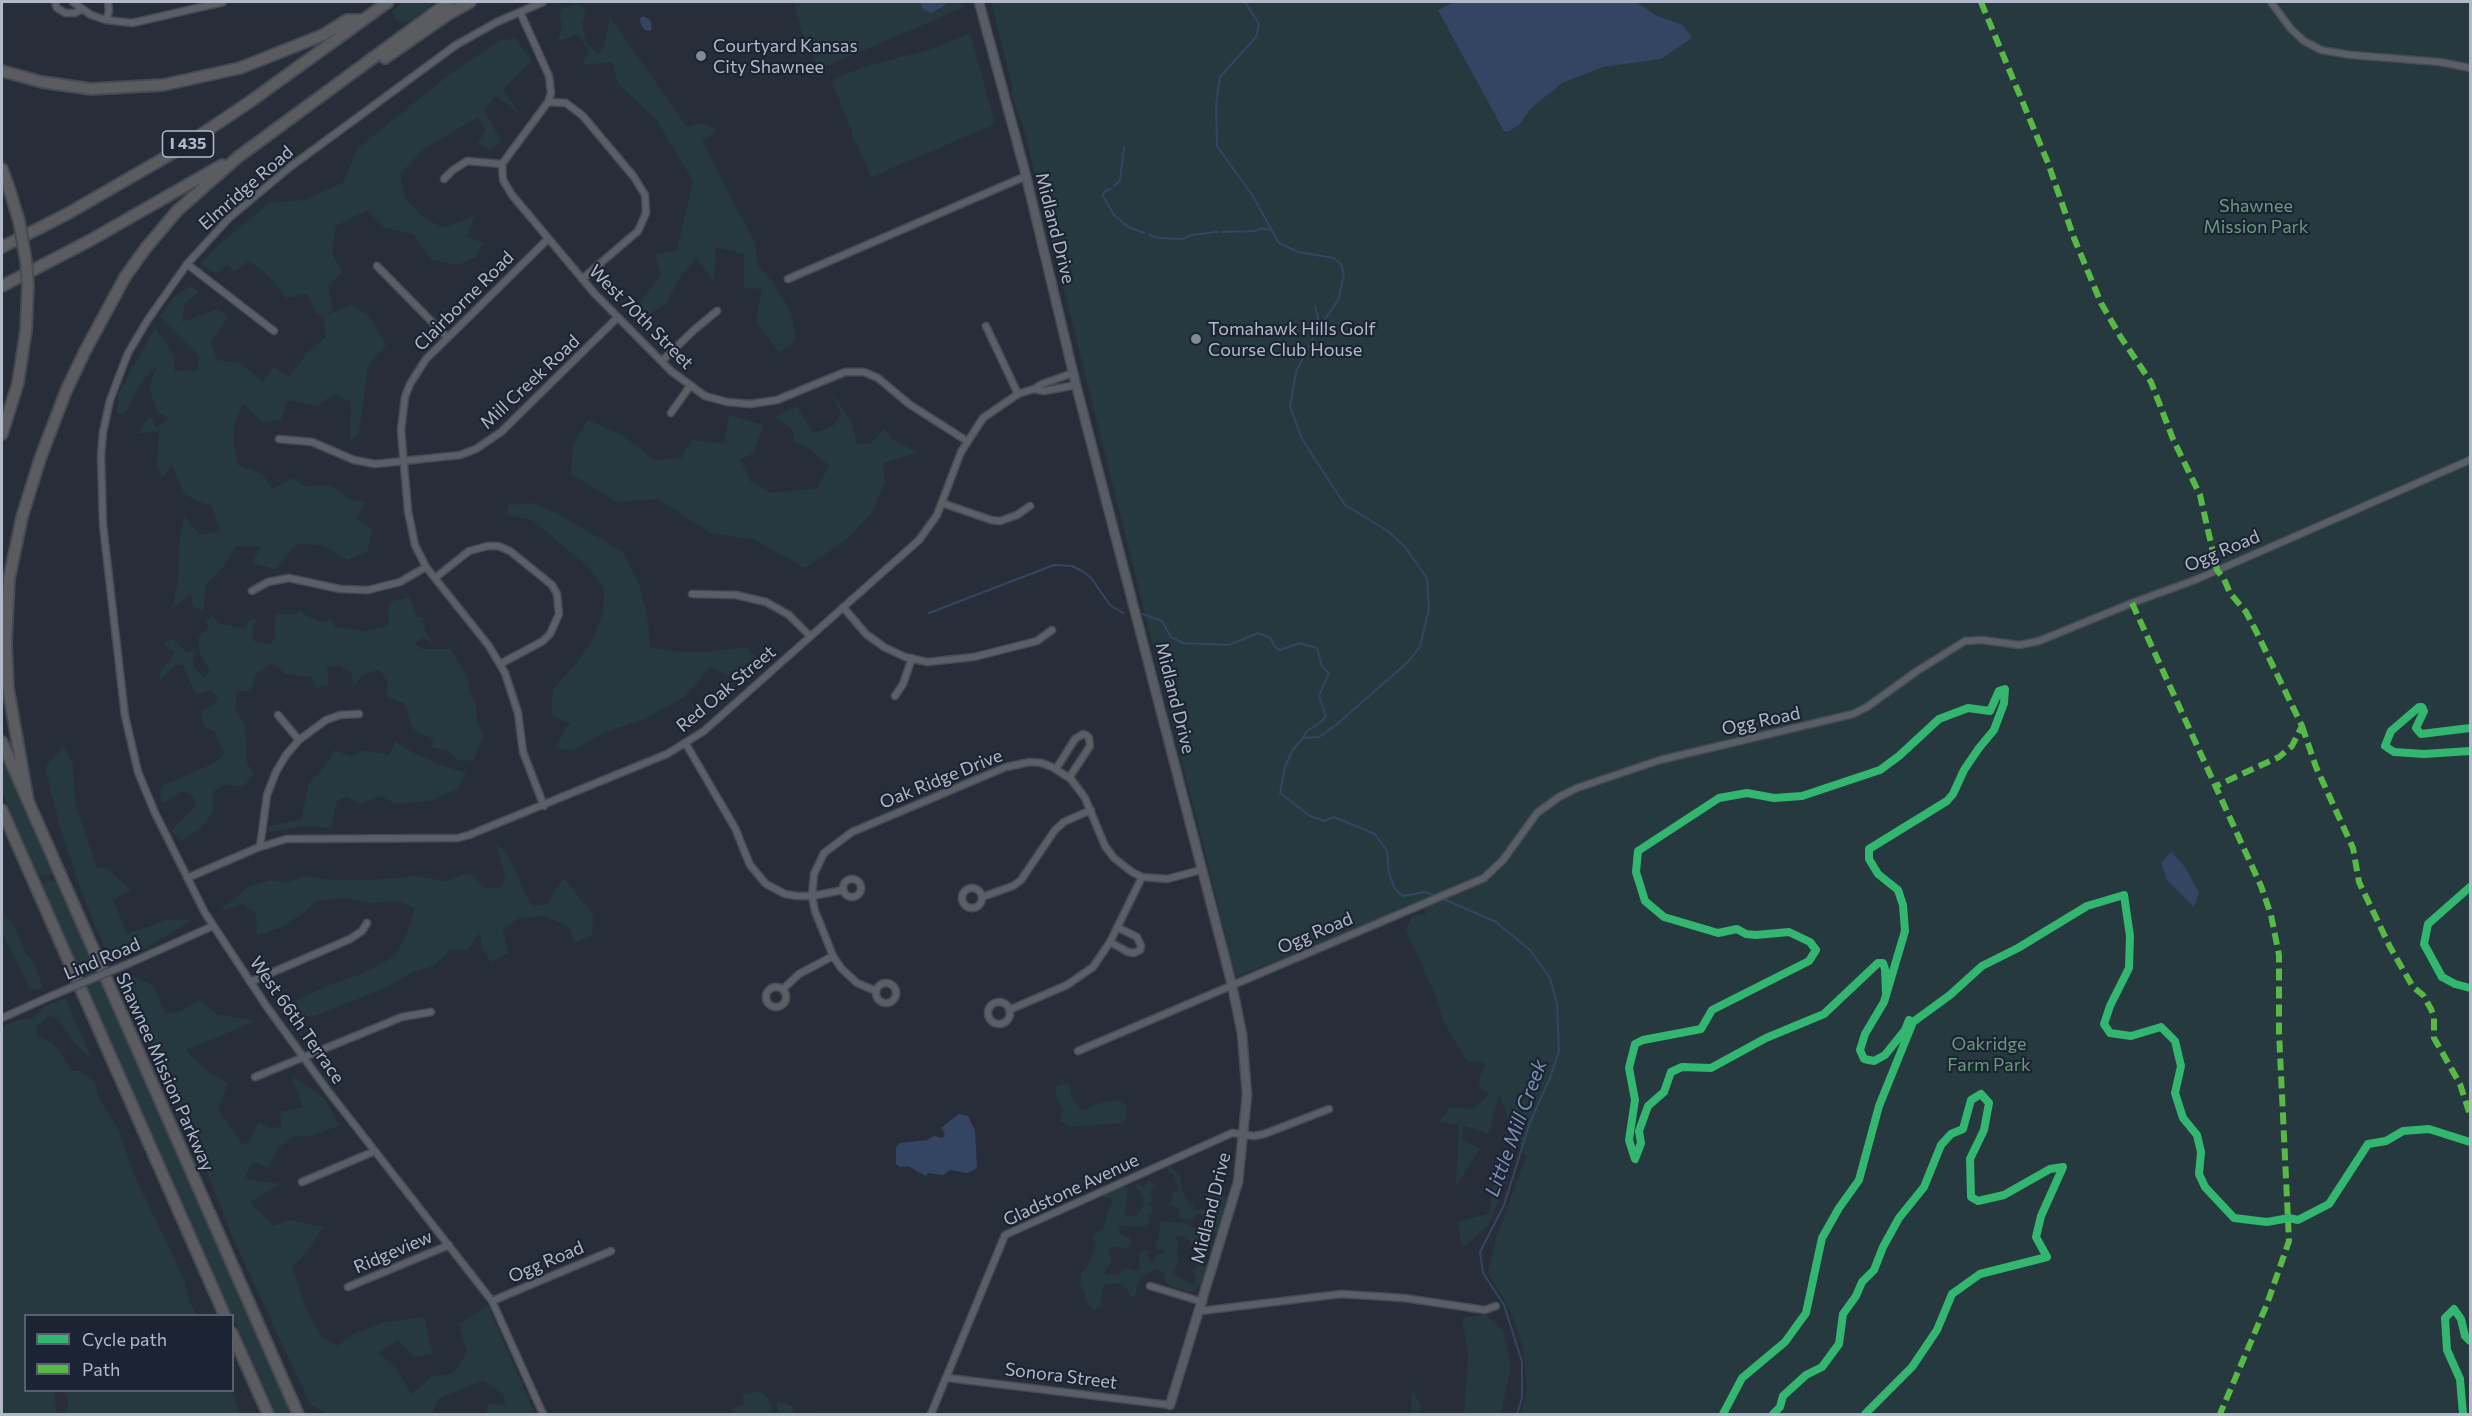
<!DOCTYPE html>
<style>
body{margin:0}
#map{position:relative;width:2472px;height:1416px;overflow:hidden;background:#282e39;font-family:Commissioner,sans-serif}
canvas{display:block}
.frame{position:absolute;inset:0;border:3px solid #b2baca;pointer-events:none}
.legend{position:absolute;left:24px;top:1314px;width:210px;height:78px;box-sizing:border-box;background:#1c2434;border:2px solid #586070;margin:0;padding:8px 10px;list-style:none;font-size:18px;color:#b2baca}
.legend li{display:flex;align-items:center;gap:12px;height:30px}
.legend b{width:30px;border:2px solid #586070}
</style>
<div id="map">
<canvas width="2472" height="1416"></canvas>
<div class="frame"></div>
<ul class="legend">
<li><b style="height:8px;background:#33b770"></b>Cycle path</li>
<li><b style="height:8px;background:#58b947"></b>Path</li>
</ul>
</div>
<script>
const g = document.querySelector('canvas').getContext('2d');
g.lineJoin = 'round';
function fill(path, color) { g.fillStyle = color; g.fill(path, 'evenodd'); }
const poly = rows => new Path2D(rows.map(r => 'M' + r).join(''));
function stroke(path, color, width, dash) { g.strokeStyle = color; g.lineWidth = width; g.lineCap = dash ? 'butt' : 'round'; g.setLineDash(dash || []); g.stroke(path); }
function write(font, color, halo, rows, align = 'center') {
  g.font = font + ' Commissioner,sans-serif'; g.lineWidth = 4.5; g.setLineDash([]); g.textBaseline = 'middle'; g.strokeStyle = halo; g.fillStyle = color; for (const [text, x, y, turn = 0] of rows) {
    g.save(); g.translate(x, y); g.rotate((+turn || 0) * Math.PI / 180); g.textAlign = isNaN(turn) ? turn : align; if (halo) g.strokeText(text, 0, 0); g.fillText(text, 0, 0); g.restore();
  }
}
const green = poly([
 [401,2,436,2,409,21,403,23,395,19,392,12],
 [794,2,964,2,965,7,820,69,817,66,802,32],
 [991,2,2470,2,2470,1414,1521,1414,1527,1388,1523,1348,1510,1310,1488,1273,1496,1239,1526,1157,1518,1141,1506,1181,1488,1226,1462,1248,1458,1222,1490,1213,1492,1190,1511,1149,1515,1132,1499,1094,1489,1134,1463,1125,1462,1141,1480,1148,1456,1186,1459,1125,1438,1122,1450,1108,1473,1109,1489,1094,1478,1086,1485,1063,1467,1061,1443,1021,1437,999,1406,930,1412,916,1426,914,1421,901,1236,977,1023,126,1011,93,1013,88],
 [578,4,586,11,582,23,586,43,598,54,604,47,610,17,687,127,700,123,715,128,715,132,703,140,703,143,755,243,758,265,774,284,791,312,796,339,780,353,756,321,762,289,744,288,744,254,716,247,714,281,696,258,681,276,666,303,644,318,638,304,661,275,655,255,677,250,693,181,656,119,618,84,612,62,583,65,589,50,578,35,557,41,562,27,559,13,562,8],
 [970,33,994,120,993,125,871,177,857,144,852,139,852,132,832,82,836,78,867,66,932,49],
 [515,38,532,61,503,89,519,113,496,96,484,111,502,142,490,150,477,143,486,131,478,117,424,149,400,174,405,198,422,216,443,228,475,215,467,236,483,243,476,257,458,265,432,260,413,234,385,228,367,210,336,226,332,253,342,272,328,286,333,309,326,316,351,305,369,316,386,345,368,366,359,432,350,441,351,402,334,394,316,406,288,400,281,419,264,423,243,404,235,422,233,441,238,465,262,474,273,489,293,478,305,486,329,485,351,500,366,502,356,519,372,529,367,552,348,560,322,545,297,544,275,569,252,563,261,547,236,546,224,566,206,585,203,611,194,607,190,594,172,609,178,582,179,544,184,516,200,535,220,531,212,506,185,495,172,464,163,478,157,466,159,431,137,434,150,416,156,428,169,418,157,412,149,387,157,365,141,383,126,412,117,414,118,394,155,328,174,355,175,371,198,370,199,356,160,317,174,297,190,286,199,292,185,304,182,322,218,309,228,317,211,342,217,360,240,363,263,382,274,367,289,377,307,353,326,337,324,318,315,312,308,294,286,298,269,276,249,261,234,272,227,264,217,274,201,264,221,243,269,203,305,200,344,182,357,149,450,74,499,41],
 [829,389,851,421,857,444,871,443,884,429,893,440,919,452,883,463,885,482,872,513,846,540,805,568,755,540,711,533,658,499,617,502,571,474,573,445,588,420,622,435,654,460,681,458,692,440,724,444,729,415,763,425,754,453,740,460,751,482,771,493,817,488,829,466,810,449,794,441,793,430,775,417,797,406,813,433,833,426,841,414],
 [534,503,562,516,623,552,639,584,648,621,650,647,673,651,704,652,747,647,758,662,740,682,711,667,684,697,645,719,605,732,572,751,555,747,570,723,551,715,553,689,575,665,592,641,603,613,604,588,587,566,532,520,507,515,508,505],
 [410,597,416,616,423,618,425,631,433,644,424,638,414,642,421,649,450,649,466,674,471,694,476,705,477,722,484,735,473,761,458,760,448,750,432,747,434,739,413,730,404,703,386,696,388,682,378,670,364,674,354,685,351,673,340,665,327,667,329,685,316,688,311,677,286,674,272,663,256,674,251,691,237,691,235,708,245,726,247,763,254,774,244,786,223,785,213,792,213,812,202,827,182,841,171,831,196,806,194,796,182,791,162,804,160,793,163,785,215,763,225,753,214,731,204,726,201,712,216,703,218,696,211,690,197,694,189,680,183,664,173,667,160,681,160,671,175,653,163,643,173,639,187,653,194,650,193,667,204,677,210,671,200,654,198,639,208,628,206,620,213,616,218,623,244,629,249,620,256,619,252,634,255,642,270,644,275,638,274,622,276,613,291,615,302,610,307,617,323,623,331,619,335,627,367,631,388,626,389,602],
 [396,741,410,751,440,765,466,773,458,788,431,801,396,804,380,796,360,804,347,796,337,801,331,828,303,826,270,832,268,826,301,819,309,784,329,761,334,750,350,756,365,750,389,755],
 [64,746,73,765,75,804,97,868,106,868,132,891,113,899,127,934,167,920,192,920,146,948,112,962,96,929,76,876,59,823,45,767],
 [2,759,52,874,49,876,38,874,2,792],
 [496,842,508,855,531,906,548,904,554,891,564,878,593,915,592,936,574,942,569,927,545,916,519,918,503,930,508,953,491,962,482,948,480,933,467,950,451,949,433,966,412,972,388,987,323,1013,291,1021,284,1012,293,1002,327,986,364,973,395,956,407,933,415,909,401,901,371,903,342,898,317,901,305,912,280,928,257,935,256,914,243,904,219,912,249,886,273,880,287,883,304,876,333,880,371,880,416,876,446,881,470,873,486,889,502,887,505,877],
 [48,881,56,882,291,1414,276,1414,42,884],
 [2,911,15,928,25,952,34,962,43,988,29,990,27,982,2,933],
 [129,974,154,986,165,1014,182,1011,198,1000,217,1014,255,1021,186,1050,204,1069,228,1083,218,1110,242,1144,248,1143,258,1122,269,1128,281,1127,280,1112,303,1107,291,1075,325,1099,339,1126,310,1136,292,1137,277,1149,269,1168,253,1162,244,1179,281,1184,250,1202,273,1226,291,1220,323,1227,308,1251,292,1267,305,1307,321,1336,337,1346,355,1333,385,1322,424,1317,433,1354,414,1357,398,1340,378,1352,396,1368,411,1394,432,1377,454,1373,467,1352,459,1324,488,1306,535,1414,486,1414,489,1404,505,1405,504,1395,483,1380,438,1399,432,1414,326,1414,310,1404,234,1240,189,1128,124,985],
 [65,998,92,1059,75,1043,57,1018,49,1016,36,1027,37,1037,52,1042,73,1071,80,1071,94,1081,99,1098,118,1129,136,1179,184,1279,189,1302,197,1315,26,1316,26,1390,54,1391,57,1414,2,1414,2,1027,15,1021,33,1018,46,1006],
 [1069,1083,1072,1099,1082,1110,1100,1103,1120,1100,1127,1106,1126,1117,1123,1123,1071,1127,1060,1121,1063,1110,1055,1093,1057,1085],
 [1167,1164,1180,1175,1182,1191,1190,1204,1194,1206,1192,1211,1205,1209,1215,1212,1219,1209,1217,1206,1210,1206,1209,1199,1204,1195,1209,1191,1217,1192,1219,1197,1223,1195,1227,1198,1227,1203,1225,1205,1226,1215,1220,1231,1211,1236,1211,1241,1206,1246,1191,1244,1186,1237,1175,1236,1178,1241,1177,1250,1179,1261,1172,1273,1193,1285,1196,1277,1192,1271,1197,1267,1197,1257,1206,1259,1207,1271,1202,1284,1194,1291,1189,1292,1170,1286,1164,1280,1165,1274,1156,1268,1140,1278,1136,1288,1137,1294,1131,1298,1127,1289,1119,1283,1104,1285,1101,1294,1101,1306,1094,1310,1086,1301,1085,1292,1080,1286,1081,1273,1088,1266,1096,1245,1093,1237,1096,1232,1103,1230,1112,1199,1103,1197,1103,1192,1116,1189,1122,1185,1128,1188,1125,1213,1127,1216,1136,1216,1144,1205,1143,1197,1135,1184,1139,1184,1143,1188,1149,1180,1157,1186,1150,1190,1153,1201,1149,1204,1152,1208,1152,1213,1148,1215,1150,1222,1144,1227,1120,1226,1119,1233,1130,1238,1131,1244,1126,1249,1113,1246,1108,1250,1112,1262,1105,1270,1105,1275,1120,1274,1125,1268,1136,1271,1140,1269,1139,1252,1148,1250,1149,1260,1152,1263,1156,1256,1164,1252,1163,1249,1157,1249,1155,1245,1159,1237,1160,1221,1184,1223,1200,1230,1210,1227,1212,1222,1200,1213,1196,1214,1193,1219,1184,1219,1179,1216,1180,1210,1169,1203,1173,1199,1172,1192,1178,1191,1174,1174,1170,1173,1166,1168],
 [1486,1315,1503,1331,1511,1367,1501,1414,1464,1414,1468,1354,1462,1318],
 [1412,1388,1420,1405,1420,1414,1411,1414],
 [64,1390,232,1391,240,1414,63,1414,69,1405],
 [760,1391,768,1398,773,1413,778,1413,777,1401,792,1406,794,1413,810,1412,811,1414,734,1414,730,1409,744,1404,743,1393]
]);
const water = poly([
 [920,2,947,2,944,6,931,13,923,9],
 [1454,2,1636,2,1657,16,1683,25,1692,38,1661,59,1603,67,1562,83,1530,109,1520,124,1508,132,1504,131,1438,10],
 [643,16,650,20,652,28,650,31,645,30,641,25,640,18],
 [2171,852,2185,867,2199,893,2194,907,2167,880,2161,863],
 [959,1114,968,1116,975,1131,977,1168,967,1173,950,1170,943,1175,928,1173,926,1176,908,1166,900,1167,896,1164,896,1147,900,1143,927,1140,934,1136,943,1138,945,1133,941,1128]
]);
const stream = poly([
 [1241,2,1246,3,1259,24,1256,37,1220,77,1216,105,1217,146,1252,195,1279,243,1298,252,1333,258,1341,264,1344,275,1338,300,1315,334,1296,372,1290,407,1302,439,1345,505,1388,531,1405,547,1427,578,1429,609,1420,646,1409,661,1336,725,1319,737,1303,738,1292,751,1285,767,1280,793,1310,816,1324,821,1334,817,1375,834,1387,851,1389,873,1395,889,1403,896,1425,892,1436,896],
 [1114,186,1120,181,1124,147],
 [1110,189,1104,192,1103,196,1114,215,1128,227,1144,233],
 [1221,232,1256,231,1261,228,1270,230],
 [1149,235,1159,238,1182,239,1192,235,1217,232],
 [1315,306,1320,327],
 [929,613,1054,565,1072,566,1082,571,1091,578,1110,605,1123,613],
 [1143,614,1162,621,1171,637,1183,643,1229,645,1258,633,1270,638,1276,648,1280,650,1299,643,1317,648,1322,667,1329,673,1319,696,1326,716,1321,722,1306,732,1303,738],
 [1441,898,1496,922,1530,950,1550,978,1557,1004,1559,1051,1550,1078,1530,1122,1504,1205,1480,1252,1483,1273,1504,1305,1522,1362,1522,1398,1517,1414]
]);
const street = poly([
 [55,2,57,8,65,13,75,13,82,9],
 [73,2,91,15,106,20,132,23,223,2],
 [2271,2,2291,29,2304,41,2321,50,2351,55,2440,62,2470,68],
 [520,12,549,76,551,93,548,102,502,164,503,180,512,195,595,294,671,371,705,396,727,402,750,404,777,400,845,372,864,372,878,378,909,404,967,441],
 [106,20,109,11,108,2],
 [548,102,566,103,583,116,634,177,645,195,646,213,638,231,582,279],
 [444,179,453,170,467,161,502,164],
 [187,264,274,331],
 [377,266,447,337],
 [788,279,1026,176],
 [986,326,1018,394],
 [662,361,694,330,717,311],
 [1034,389,1042,384,1073,373],
 [671,413,690,386],
 [279,439,312,442,354,460,375,464,460,455,476,449,501,432,618,317],
 [942,503,991,520,1000,521,1017,515,1030,506],
 [435,578,469,551,488,546,498,546,510,551,552,585,557,594,559,614,550,634,543,641,500,664],
 [252,591,268,582,289,578,340,589,368,590,400,582,426,567],
 [692,594,736,595,766,602,789,615,810,636],
 [843,607,866,634,884,647,905,657,927,662,974,657,1037,641,1052,630],
 [895,696,903,684,912,658],
 [278,715,299,740],
 [686,744,735,828,750,865,766,884,785,894,797,896,812,896,843,890],
 [1056,769,1075,739,1083,734,1086,735,1089,738,1090,746,1069,778],
 [544,806,523,752,518,713,505,673,489,646,426,567,415,545,408,511,401,430,405,397,410,384,426,359,548,239],
 [260,847,267,795,276,772,286,755,299,740,326,720,340,715,359,714],
 [187,878,257,848,286,839,458,838,469,835,667,754,704,731,919,540,937,515,961,452,983,418,1018,394,1034,389,1044,391,1076,385],
 '843 888a9 9 0 1 1 18 0a9 9 0 1 1-18 0Z',
 '962 898a10 10 0 1 1 20 0a10 10 0 1 1-20 0Z',
 [982,897,1013,886,1021,880,1055,830,1064,822,1091,810],
 [1110,942,1128,952,1134,953,1140,950,1141,946,1137,937,1117,927],
 [130,963,213,926],
 [250,982,350,939,362,931,367,923],
 '876 993a10 10 0 1 1 20 0a10 10 0 1 1-20 0Z',
 '766 997a10 10 0 1 1 20 0a10 10 0 1 1-20 0Z',
 [783,989,799,974,833,956],
 [876,991,857,983,841,968,833,956,815,911,812,896,814,874,824,853,852,832,1006,767,1030,762,1042,763,1052,767,1071,779,1085,798,1105,846,1114,858,1132,872,1142,877,1167,879,1201,870],
 '988 1013a11 11 0 1 1 22 0a11 11 0 1 1-22 0Z',
 [1009,1010,1067,985,1093,967,1110,942,1142,877],
 [2,1018,51,996],
 [1078,1051,1484,878,1503,860,1537,813,1559,797,1577,788,1660,760,1853,714,1867,707,1917,671,1965,641,1982,640,2019,645,2039,641,2132,603,2195,580,2470,460],
 [255,1077,402,1017,431,1012],
 [302,1182,375,1151],
 [1150,1286,1203,1302],
 [348,1287,449,1245],
 [492,1301,611,1251],
 [1200,1311,1341,1294,1404,1298,1485,1310,1496,1306],
 [948,1378,1170,1405],
 [543,1414,492,1301,328,1091,267,1007,205,913,155,813,138,772,125,716,103,525,101,456,103,432,110,400,128,353,147,321,187,264,229,218,290,167,456,45,497,22,543,2],
 [931,1414,1005,1235,1232,1133,1254,1136,1264,1134,1329,1109]
]);
const secondary = poly([
 [979,2,1024,168,1076,385,1232,985,1242,1034,1247,1095,1238,1182,1170,1405]
]);
const highway = poly([
 [385,58,450,13,470,2],
 [2,71,42,82,91,89,163,85,240,68,323,35,347,20,361,20],
 [2,169,8,185],
 [2,247,67,214,178,150,251,101,388,2],
 [2,286,89,241,222,165],
 [2,434,18,383,26,330],
 [2,742,298,1414],
 [28,801,8,688,6,641,9,579,22,517,40,459,66,391,85,351,125,277,145,249,177,211,238,157,449,2],
 [2,810,225,1316],
 [232,1333,268,1414]
]);
const streetBridge = poly([
 [51,996,130,963]
]);
const highwayBridge = poly([
 [8,185,19,221,26,261,28,285,26,330]
]);
const quiet = poly([
 [1981,2,2048,163,2074,238,2101,303,2120,336,2151,382,2173,439,2200,495,2217,570,2224,579,2230,593,2246,612,2256,631,2302,726,2292,746,2279,757,2216,786],
 [2132,603,2261,886,2271,915,2279,955,2279,1032,2289,1241,2267,1304,2220,1414],
 [2302,726,2316,767,2353,848,2359,882,2390,947,2413,987,2423,995,2431,1009,2434,1017,2434,1038,2460,1084,2470,1115]
]);
const cycleway = poly([
 [2470,728,2421,734,2416,728,2424,711,2422,707,2419,707,2391,731,2385,746,2394,752,2424,754,2470,751],
 [2470,887,2428,924,2424,944,2442,977,2455,984,2470,988],
 [1886,992,1885,969,1883,963,1878,963,1824,1014,1766,1038,1711,1068,1682,1067,1671,1072,1664,1092,1648,1106,1639,1131,1641,1143,1635,1159,1629,1140,1635,1100,1629,1068,1635,1044,1643,1040,1701,1029,1712,1010,1809,961,1816,950,1810,942,1789,932,1756,935,1746,934,1737,929,1718,933,1664,917,1645,901,1636,872,1638,851,1719,798,1747,793,1774,798,1802,796,1880,770,1899,756,1939,719,1968,708,1990,711,1999,691,2005,689,2004,703,1994,730,1979,748,1964,770,1953,794,1947,801,1869,849,1869,859,1878,874,1898,890,1903,905,1905,931,1884,1002,1865,1034,1860,1050,1864,1059,1874,1061,1885,1055,1905,1030,1909,1020,1913,1022],
 [1723,1414,1742,1378,1785,1342,1806,1313,1822,1238,1839,1208,1859,1180,1879,1106,1913,1022,1950,995,1982,966,2018,948,2087,906,2124,895,2130,936,2129,968,2110,1006,2104,1024,2110,1033,2131,1036,2161,1027,2175,1041,2181,1066,2175,1093,2183,1118,2197,1135,2201,1152,2199,1174,2205,1187,2234,1218,2267,1222,2289,1218,2298,1220,2329,1204,2368,1144,2386,1141,2403,1131,2429,1129,2470,1142],
 [1773,1414,1780,1407,1783,1396,1806,1375,1822,1367,1839,1344,1843,1314,1856,1296,1862,1282,1874,1270,1883,1247,1899,1218,1924,1187,1941,1145,1951,1134,1963,1129,1971,1100,1981,1094,1989,1103,1984,1130,1970,1159,1971,1197,1978,1201,2004,1195,2050,1169,2063,1167,2041,1216,2036,1237,2047,1257,1980,1274,1952,1294,1937,1330,1912,1367,1865,1414],
 [2463,1414,2460,1379,2447,1350,2445,1318,2454,1309,2461,1319,2465,1336,2470,1341]
]);
const markers = [
 [701,56,6,"#828997"],
 [1196,339,6,"#828997"]
];
const shields = [
 [188,144,51]
];
const shieldNames = [
 ["I 435",188,144]
];
const poiNames = [
 ["Courtyard Kansas",713,46],
 ["City Shawnee",713,67],
 ["Tomahawk Hills Golf",1208,329],
 ["Course Club House",1208,350]
];
const streetNames = [
 ["Elmridge Road",246,188,-41],
 ["Midland Drive",1055,228,76],
 ["Clairborne Road",464,301,-45],
 ["West 70th Street",641,317,45],
 ["Mill Creek Road",530,382,-43],
 ["Ogg Road",2222,551,-23],
 ["Red Oak Street",726,689,-40],
 ["Midland Drive",1175,698,76],
 ["Ogg Road",1761,721,-12],
 ["Oak Ridge Drive",941,779,-22],
 ["Ogg Road",1315,933,-23],
 ["Lind Road",102,959,-23],
 ["West 66th Terrace",297,1020,55],
 ["Shawnee Mission Parkway",165,1072,66],
 ["Gladstone Avenue",1071,1190,-25],
 ["Midland Drive",1211,1208,-76],
 ["Ridgeview",393,1252,-23],
 ["Ogg Road",546,1262,-23],
 ["Sonora Street",1061,1376,7]
];
const parkNames = [
 ["Shawnee",2256,206],
 ["Mission Park",2256,227],
 ["Oakridge",1989,1044],
 ["Farm Park",1989,1065]
];
const waterNames = [
 ["Little Mill Creek",1516,1128,-70]
];
fill(green, '#25393f');
fill(water, '#344563');
stroke(stream, '#344563', 2);
stroke(street, '#464a52', 9);
stroke(secondary, '#464a52', 11);
stroke(highway, '#464a54', 14);
stroke(street, '#5a5e66', 6);
stroke(secondary, '#585c64', 8);
stroke(highway, '#5a5c60', 10);
stroke(streetBridge, '#464a52', 9, []);
stroke(highwayBridge, '#464a54', 14, []);
stroke(streetBridge, '#5a5e66', 6);
stroke(highwayBridge, '#5a5c60', 10);
stroke(quiet, '#58b947', 6, [12, 6]);
stroke(cycleway, '#33b770', 8);
for (const [x, y, r, color] of markers) { const dot = new Path2D(); dot.arc(x, y, r, 0, 2 * Math.PI); g.fillStyle = color; g.fill(dot); stroke(dot, '#1c2434', 2); }
for (const [x, y, w] of shields) { const box = new Path2D(); box.roundRect(x - w / 2, y - 13, w, 26, 4.5); g.fillStyle = '#1c2434'; g.fill(box); stroke(box, '#b2baca', 1.5); }
write('bold 16px', '#b2baca', null, shieldNames);
write('18px', '#b2baca', '#1c2434', poiNames, 'left');
write('18px', '#b2baca', '#1c2434', streetNames);
write('18px', '#689c78', '#1c2434', parkNames);
write('italic 20px', '#788eb3', '#1c2434', waterNames);
</script>
